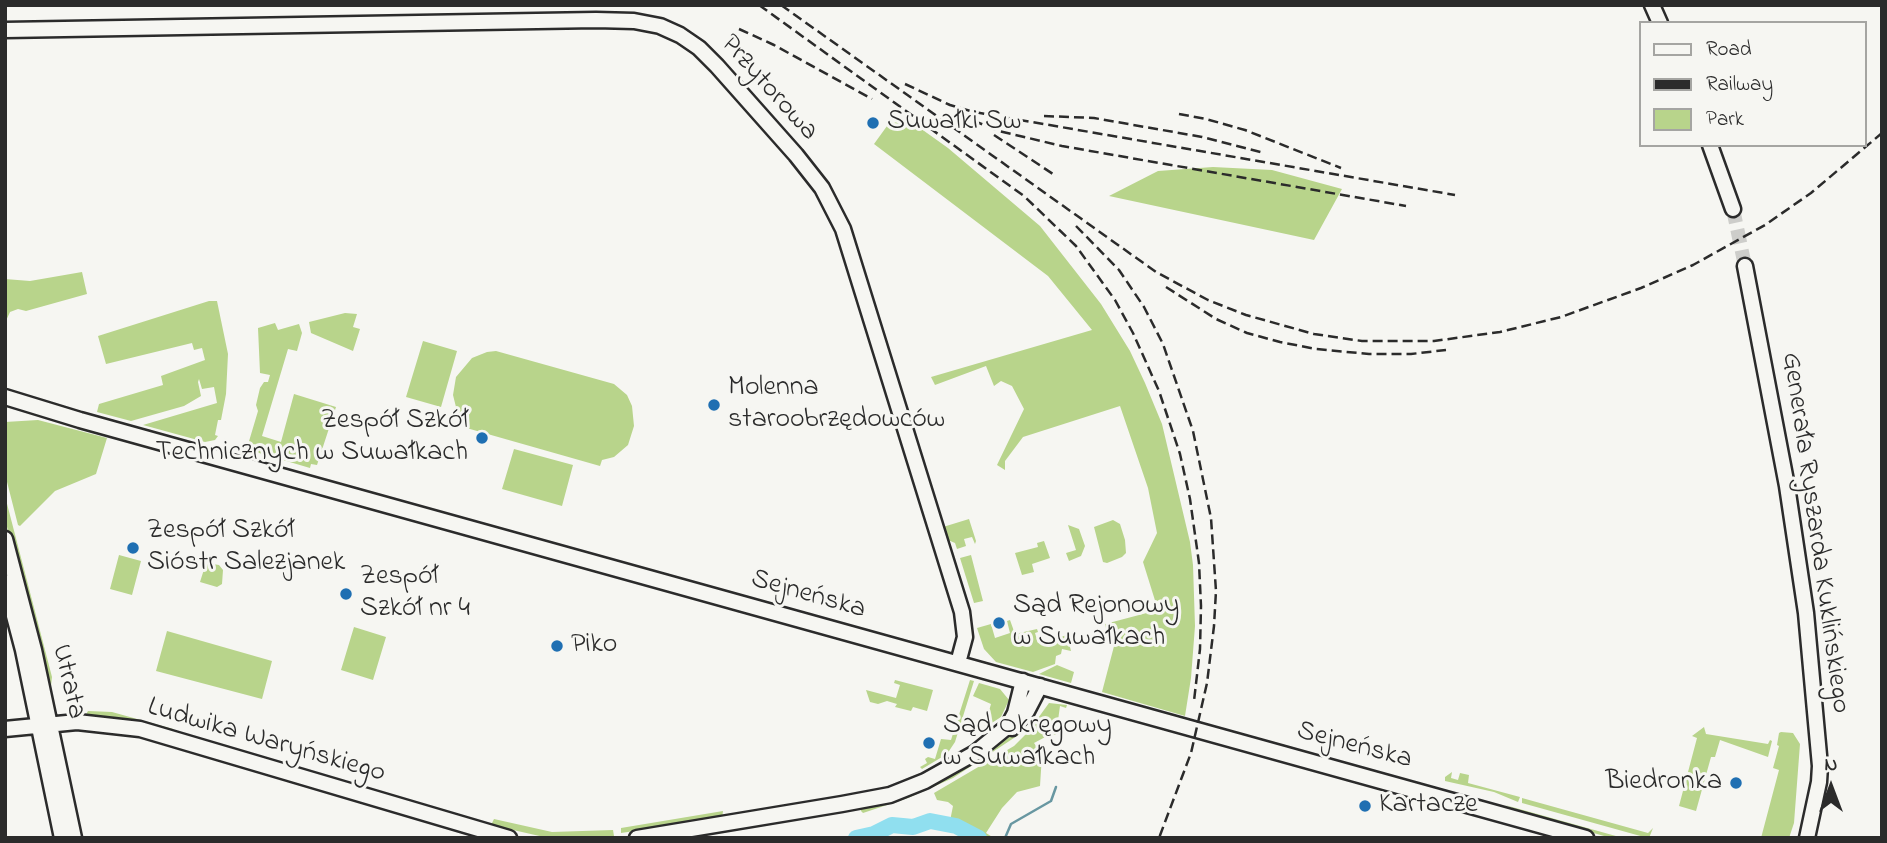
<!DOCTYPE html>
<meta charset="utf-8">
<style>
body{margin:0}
#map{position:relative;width:1887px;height:843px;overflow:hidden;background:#f6f6f2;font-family:"Indie Flower",sans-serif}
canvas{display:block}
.frame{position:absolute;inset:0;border:7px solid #2b2b2b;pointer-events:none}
.legend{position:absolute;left:1639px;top:21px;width:228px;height:126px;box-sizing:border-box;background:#f6f6f2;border:2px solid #a5a5a2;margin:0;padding:9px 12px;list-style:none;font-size:21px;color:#2b2b2b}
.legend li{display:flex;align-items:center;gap:14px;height:35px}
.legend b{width:35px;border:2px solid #a5a5a2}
.north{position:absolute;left:1796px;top:752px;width:70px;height:70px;-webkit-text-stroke:5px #f6f6f2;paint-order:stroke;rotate:0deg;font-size:19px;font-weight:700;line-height:28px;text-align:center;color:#2b2b2b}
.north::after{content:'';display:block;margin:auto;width:24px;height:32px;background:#2b2b2b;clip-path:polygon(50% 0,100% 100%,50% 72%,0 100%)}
</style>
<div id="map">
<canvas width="1887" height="843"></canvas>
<div class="frame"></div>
<ul class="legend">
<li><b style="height:9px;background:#f6f6f2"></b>Road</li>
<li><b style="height:9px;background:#2b2b2b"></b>Railway</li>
<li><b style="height:19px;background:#b8d48b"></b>Park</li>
</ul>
<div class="north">N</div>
</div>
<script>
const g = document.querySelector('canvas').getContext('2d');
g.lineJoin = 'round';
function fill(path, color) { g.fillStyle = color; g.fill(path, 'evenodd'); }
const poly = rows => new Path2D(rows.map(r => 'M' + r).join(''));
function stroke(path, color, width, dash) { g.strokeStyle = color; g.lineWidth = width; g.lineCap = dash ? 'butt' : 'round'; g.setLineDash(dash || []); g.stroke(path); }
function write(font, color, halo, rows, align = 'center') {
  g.font = font + ' "Indie Flower",sans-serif'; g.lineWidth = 6; g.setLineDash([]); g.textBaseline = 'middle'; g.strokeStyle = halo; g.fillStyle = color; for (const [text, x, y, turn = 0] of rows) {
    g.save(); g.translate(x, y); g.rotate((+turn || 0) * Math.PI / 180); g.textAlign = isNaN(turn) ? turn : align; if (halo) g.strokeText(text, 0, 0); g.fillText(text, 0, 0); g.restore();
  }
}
const green = poly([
 [906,118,948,148,1040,226,1101,304,1130,351,1145,383,1162,424,1190,542,1193,565,1195,626,1191,678,1185,716,1102,692,1118,631,1107,633,1105,624,1158,610,1143,562,1157,533,1148,488,1120,406,1023,437,1005,461,1005,470,997,465,1024,409,1012,386,1001,381,994,386,986,366,935,385,931,377,1092,330,1048,276,874,144,887,126],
 [1213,167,1272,170,1342,189,1314,240,1109,196,1158,171],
 [82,272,87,294,26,311,18,309,10,312,5,323,5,279,30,281],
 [209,301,217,301,228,354,226,394,221,420,218,420,215,435,218,436,215,440,205,442,143,425,217,403,214,387,202,389,199,379,198,382,201,396,184,406,131,421,97,412,99,404,163,385,161,376,205,360,202,348,194,350,192,343,106,364,98,336],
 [345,313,357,314,353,327,360,329,353,351,311,333,309,322],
 [275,323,278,330,299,324,302,333,297,351,288,349,262,436,281,442,294,394,336,407,317,465,311,464,310,468,249,450,247,448,258,411,256,405,260,388,264,382,268,382,270,375,260,373,258,328],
 [423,341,457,351,441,407,406,397],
 [496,351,614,384,627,395,632,406,634,426,628,445,614,457,602,460,600,466,463,427,464,420,456,407,453,395,456,377,472,358,487,352],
 [38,420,107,438,96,474,55,491,20,526,18,525,5,474,5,422],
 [514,449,573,465,562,506,502,489],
 [5,496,52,677,51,686,48,687,44,653,37,625,28,607,10,540,5,518],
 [969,519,976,541,975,544,972,537,964,539,966,546,957,549,955,543,948,540,943,527],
 [1113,520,1120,524,1125,540,1126,553,1122,557,1107,563,1103,562,1094,527],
 [1068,525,1079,529,1085,546,1081,556,1069,561,1066,553,1076,550],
 [1044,541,1050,558,1032,564,1034,572,1022,575,1015,553,1038,547,1037,543],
 [119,555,141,561,132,595,110,589],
 [971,555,983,601,974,603,960,558],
 [206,563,219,565,223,570,222,584,217,587,200,582],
 [1010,620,1015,634,1037,629,1038,632,1035,633,1038,643,1071,634,1073,642,1069,643,1071,651,1062,649,1061,654,1056,656,1055,664,1033,672,996,662,984,649,977,628,991,624,995,638,1010,633,1007,621],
 [354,627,386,637,373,680,341,670],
 [167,631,272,661,262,699,156,671],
 [1057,665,1074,672,1071,683,1039,674],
 [895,680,933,690,927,711,913,707,911,711,895,707,897,704,887,701,878,704,870,702,866,690,896,698,900,685,894,683],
 [970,680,974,681,955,742,947,754,922,769,920,767,927,763,925,759,928,757,935,759,941,739,951,740],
 [979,683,1000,689,1009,700,1001,717,984,728,991,704,973,696],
 [1049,703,1067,705,1066,708,1060,706,1056,735,1049,735,1034,743,1042,754,1040,786,1017,792,1002,808,986,833,994,838,983,838,963,823,950,821,953,806,948,802,937,800,934,793,1014,746,1028,732],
 [1032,710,1033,715,1020,734,953,778,908,798,863,813,861,811,860,807,932,784,951,775,1008,738],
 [88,711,112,712,173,729,171,732,120,720,85,716],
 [1704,727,1706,734,1768,744,1770,740,1772,741,1768,757,1720,740,1715,757,1711,757,1696,811,1679,806,1697,738,1692,736],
 [1781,732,1793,733,1800,744,1794,823,1789,838,1761,838,1779,770,1773,768,1779,746,1777,745,1779,733],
 [1452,772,1451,778,1458,780,1460,773,1469,775,1468,783,1520,797,1518,802,1494,792,1445,781,1445,777],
 [1522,798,1648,833,1653,828,1649,838,1644,837,1522,803],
 [1505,805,1623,838,1611,838,1531,815],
 [723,811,722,818,621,833,621,828],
 [494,819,552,832,613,830,614,836,544,837,491,825]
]);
const stream = poly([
 [1005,838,1011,824,1051,801,1056,787]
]);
const river = poly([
 [856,838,874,834,892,825,913,827,930,821,956,826,979,838]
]);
const secondaryTunnel = poly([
 [1733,209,1745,266]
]);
const secondary = poly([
 [1652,5,1660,23],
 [5,30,596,20,634,21,660,26,680,35,699,48,717,66,796,155,822,188,843,229,962,612,965,637,958,663],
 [1710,145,1733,209],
 [1745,266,1787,486,1806,613,1820,766,1819,782,1807,838],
 [5,397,80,420,1586,838],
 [5,539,34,650,74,838],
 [5,582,23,650,62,838],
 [1012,728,1027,711,1040,686],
 [5,729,77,722,140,729,509,838],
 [637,838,842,804,890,795,925,781,975,753,1008,726,1015,713,1023,681]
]);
const rail = poly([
 [759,5,1024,196,1076,246,1115,300,1133,333,1159,391,1180,454,1190,499,1199,563,1201,606,1200,649,1194,701],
 [781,5,1156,272,1208,300,1246,315,1314,334,1362,341,1434,341,1500,332,1561,317,1641,288,1693,265,1765,225,1811,193,1882,133],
 [739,29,774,45,872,99],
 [905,84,950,105,974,112,1455,195],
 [1179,114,1206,119,1245,130,1341,168],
 [959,115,999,131,1062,146,1406,206],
 [1044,116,1094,118,1202,137,1264,153],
 [994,135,1053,174],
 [1076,226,1119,270,1144,307,1163,344,1193,431,1211,518,1216,591,1214,626,1207,683,1191,753,1159,838],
 [1166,287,1216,319,1247,333,1280,342,1316,349,1369,354,1411,354,1446,350]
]);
const markers = [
 [873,123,7,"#1f6fb2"],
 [714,405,7,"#1f6fb2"],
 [482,438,7,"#1f6fb2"],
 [133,548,7,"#1f6fb2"],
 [346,594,7,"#1f6fb2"],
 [999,623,7,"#1f6fb2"],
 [557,646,7,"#1f6fb2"],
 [929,743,7,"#1f6fb2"],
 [1736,783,7,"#1f6fb2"],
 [1365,806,7,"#1f6fb2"]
];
const streetNames = [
 ["Przytorowa",768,89,48],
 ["Generała Ryszarda Kuklińskiego",1814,533,82],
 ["Sejneńska",808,596,16],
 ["Utrata",67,682,77],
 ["Ludwika Waryńskiego",266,742,16],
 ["Sejneńska",1354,747,15]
];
const poiNames = [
 ["Suwałki Sw",887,123],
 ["Molenna",728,389],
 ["staroobrzędowców",728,421],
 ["Zespół Szkół",468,422,"right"],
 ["Technicznych w Suwałkach",468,454,"right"],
 ["Zespół Szkół",147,532],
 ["Sióstr Salezjanek",147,564],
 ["Zespół",360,578],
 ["Szkół nr 4",360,610],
 ["Sąd Rejonowy",1013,607],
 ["w Suwałkach",1013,639],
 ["Piko",571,646],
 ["Sąd Okręgowy",943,727],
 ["w Suwałkach",943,759],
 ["Biedronka",1722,783,"right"],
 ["Kartacze",1379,806]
];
fill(green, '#b8d48b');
stroke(stream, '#6897a1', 2.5);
stroke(river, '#90dfef', 16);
stroke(secondaryTunnel, '#cdcdca', 14, [14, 7]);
stroke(secondary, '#2b2b2b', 19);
stroke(secondary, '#f6f6f2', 14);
stroke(rail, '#2b2b2b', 2.5, [10, 5]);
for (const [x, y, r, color] of markers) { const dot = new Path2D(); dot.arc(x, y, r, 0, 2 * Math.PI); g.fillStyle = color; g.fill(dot); stroke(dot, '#f6f6f2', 2.5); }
write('28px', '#2b2b2b', '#f6f6f2', streetNames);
write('28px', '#2b2b2b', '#f6f6f2', poiNames, 'left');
</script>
